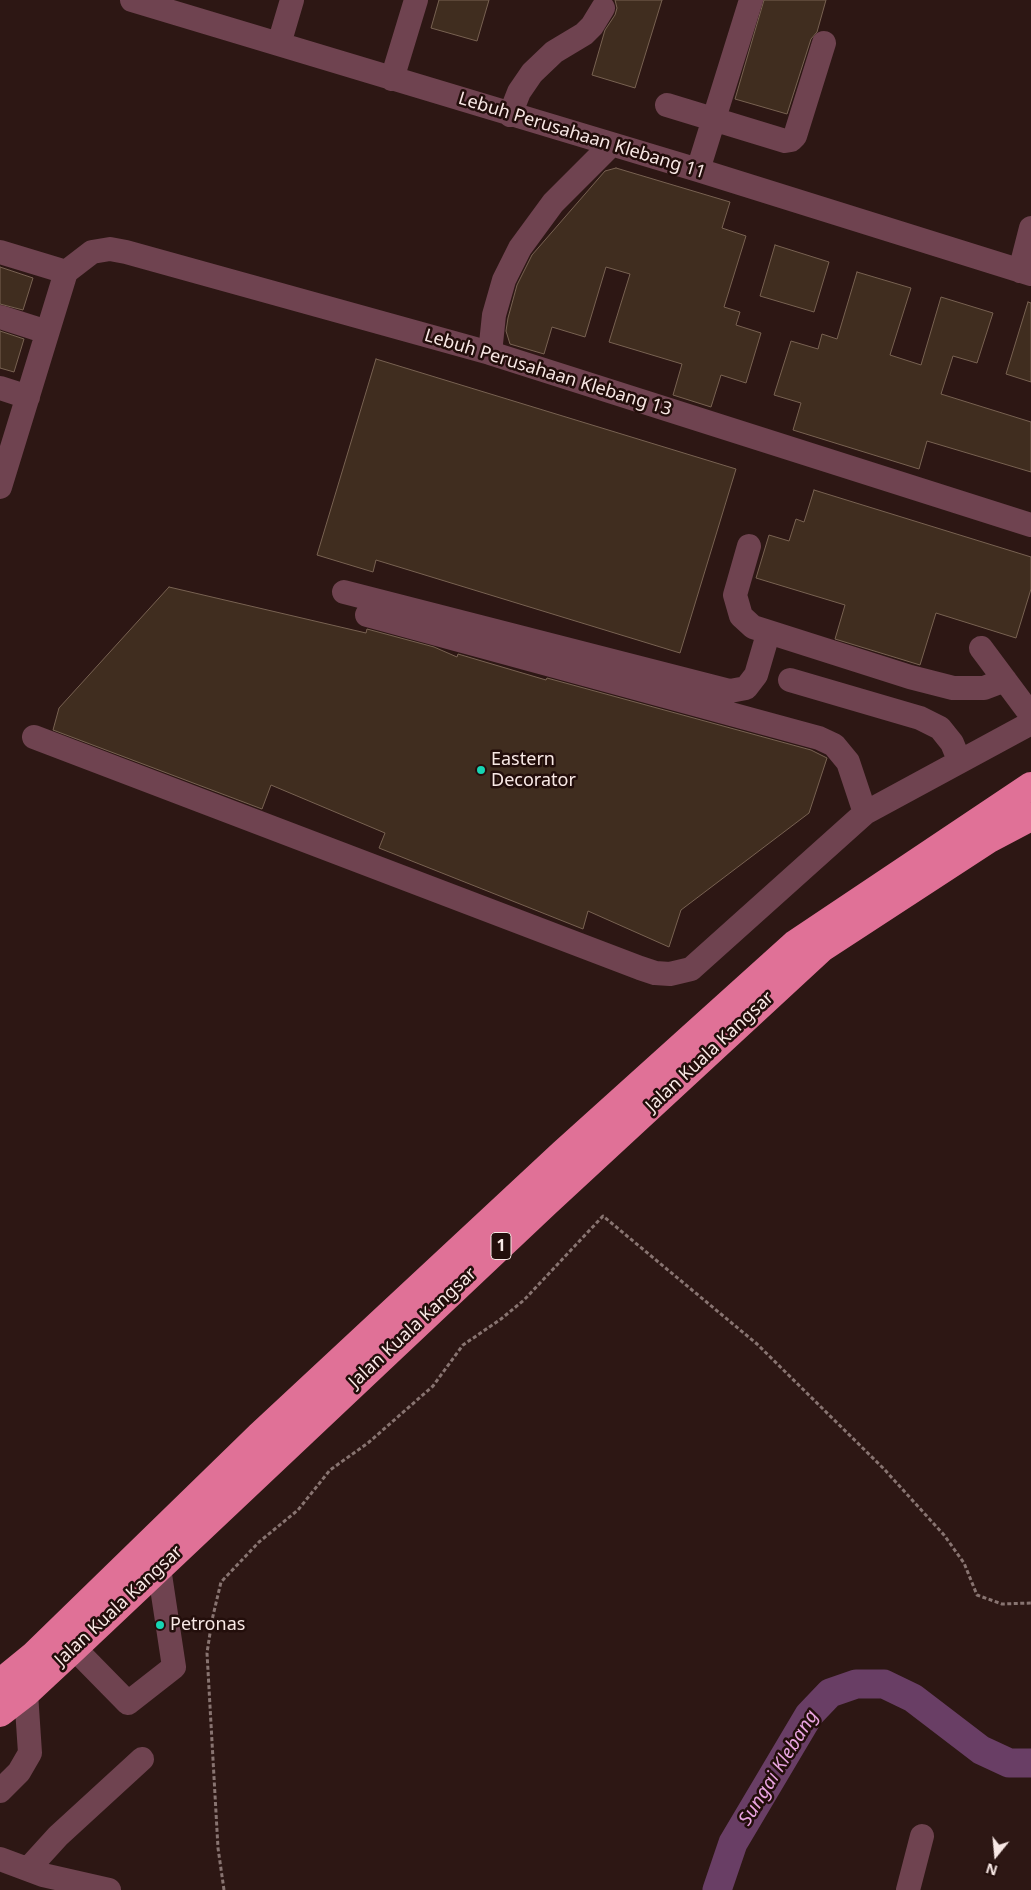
<!DOCTYPE html>
<style>
body{margin:0}
#map{position:relative;width:1031px;height:1890px;overflow:hidden;background:#2d1714;font-family:"Noto Sans",sans-serif}
canvas{display:block}
.north{position:absolute;left:971px;top:1830px;width:50px;height:50px;-webkit-text-stroke:4px #230e0b;paint-order:stroke;rotate:197deg;font-size:14px;font-weight:700;line-height:20px;text-align:center;color:#f8e8e5}
.north::after{content:'';display:block;margin:auto;width:18px;height:22px;background:#f8e8e5;clip-path:polygon(50% 0,100% 100%,50% 72%,0 100%)}
</style>
<div id="map">
<canvas width="1031" height="1890"></canvas>
<div class="north">N</div>
</div>
<script>
const g = document.querySelector('canvas').getContext('2d');
g.lineJoin = 'round';
const poly = rows => new Path2D(rows.map(r => 'M' + r).join(''));
function stroke(path, color, width, dash) { g.strokeStyle = color; g.lineWidth = width; g.lineCap = dash ? 'butt' : 'round'; g.setLineDash(dash || []); g.stroke(path); }
function fill(path, color) { g.fillStyle = color; g.fill(path, 'evenodd'); }
function write(font, color, halo, rows, align = 'center') {
  g.font = font + ' "Noto Sans",sans-serif'; g.lineWidth = 5; g.setLineDash([]); g.textBaseline = 'middle'; g.strokeStyle = halo; g.fillStyle = color; for (const [text, x, y, turn = 0] of rows) {
    g.save(); g.translate(x, y); g.rotate((+turn || 0) * Math.PI / 180); g.textAlign = isNaN(turn) ? turn : align; if (halo) g.strokeText(text, 0, 0); g.fillText(text, 0, 0); g.restore();
  }
}
const river = poly([
 [717,1890,733,1843,809,1715,830,1693,856,1684,884,1684,913,1698,981,1750,1009,1763,1031,1763]
]);
const building = poly([
 [439,0,489,0,477,41,431,28,439,0],
 [662,0,635,88,592,75,605,30,615,15,617,8,615,0,662,0],
 [764,0,826,0,817,32,811,39,787,114,735,99,764,0],
 [616,168,730,202,722,228,746,236,724,307,740,312,736,325,761,333,746,383,721,375,711,407,673,395,682,364,609,342,630,274,606,267,585,337,552,327,544,354,510,344,506,331,508,318,517,285,532,255,605,171,616,168],
 [775,245,829,262,814,312,760,296,775,245],
 [0,267,33,278,23,310,0,304,0,267],
 [857,272,911,288,890,355,921,365,941,297,993,313,977,363,953,356,941,394,1031,422,1031,472,927,441,919,469,793,430,801,403,774,395,791,341,818,349,822,334,837,339,857,272],
 [1028,302,1031,303,1031,382,1006,374,1028,302],
 [0,331,24,339,14,372,0,368,0,331],
 [376,359,736,469,680,653,376,560,373,572,317,555,376,359],
 [814,490,1031,557,1031,589,1016,638,936,613,920,665,835,639,845,605,756,578,769,535,789,541,796,519,804,522,814,490],
 [169,587,366,633,367,629,434,647,457,657,458,654,546,680,547,678,811,750,827,758,809,813,681,910,669,947,588,911,583,929,379,848,385,833,271,785,262,809,53,730,59,708,169,587]
]);
const path = poly([
 [224,1890,218,1848,207,1653,212,1620,221,1582,259,1542,298,1510,330,1470,368,1443,433,1386,463,1345,501,1319,524,1300,603,1216,757,1344,884,1469,944,1535,964,1563,977,1595,1002,1604,1031,1603]
]);
const minor = poly([
 [132,0,698,170,1031,274],
 [279,44,292,0],
 [392,79,416,0],
 [667,105,785,141,791,140,795,136,824,43],
 [510,115,519,92,532,73,554,52,584,34,592,26,603,8],
 [698,170,751,0],
 [0,252,66,272],
 [1020,271,1031,228],
 [66,272,92,252,110,249,126,252,490,353,1031,525],
 [0,317,47,332],
 [490,353,494,315,504,280,520,248,553,203,610,146],
 [0,388,28,397],
 [0,487,66,272],
 [749,546,735,595,741,616,753,627,910,677,953,688,984,688,1005,680],
 [344,592,730,691,746,688,756,675,768,634],
 [367,615,819,738,834,745,848,762,865,813],
 [981,648,1031,715],
 [790,680,920,718,940,728,952,743,959,760],
 [34,737,640,968,655,973,670,974,691,969,865,813,1031,723],
 [74,1648,128,1703,174,1667,159,1568],
 [0,1791,19,1772,30,1753,26,1693],
 [0,1859,43,1875,109,1890],
 [28,1869,58,1836,142,1759],
 [908,1890,922,1836]
]);
const highway = poly([
 [0,1683,34,1655,259,1436,563,1153,795,944,1031,786],
 [0,1713,26,1693,69,1653,546,1203,822,948,989,839,1031,817]
]);
const markers = [
 [481,770,5,"#16d5b3"],
 [160,1625,5,"#16d5b3"]
];
const shields = [
 [501,1246,20]
];
const shieldNames = [
 ["1",501,1246]
];
const streetNames = [
 ["Lebuh Perusahaan Klebang 11",582,136,17],
 ["Lebuh Perusahaan Klebang 13",548,373,17],
 ["Jalan Kuala Kangsar",710,1052,-43],
 ["Jalan Kuala Kangsar",413,1328,-43],
 ["Jalan Kuala Kangsar",119,1606,-43]
];
const poiNames = [
 ["Eastern",491,760],
 ["Decorator",491,781],
 ["Petronas",170,1625]
];
const waterNames = [
 ["Sungai Klebang",779,1768,-58]
];
stroke(river, '#693e65', 29);
fill(building, '#402d1f');
stroke(building, '#786252', 1);
stroke(path, '#887471', 3, [4, 2.5]);
stroke(minor, '#6f4350', 24);
stroke(highway, '#e07197', 28);
for (const [x, y, r, color] of markers) { const dot = new Path2D(); dot.arc(x, y, r, 0, 2 * Math.PI); g.fillStyle = color; g.fill(dot); stroke(dot, '#230e0b', 2); }
for (const [x, y, w] of shields) { const box = new Path2D(); box.roundRect(x - w / 2, y - 13.5, w, 27, 4); g.fillStyle = '#230e0b'; g.fill(box); stroke(box, '#f8e8e5', 1); }
write('bold 16px', '#f8e8e5', null, shieldNames);
write('18px', '#f8e8e5', '#230e0b', streetNames);
write('18px', '#f8e8e5', '#230e0b', poiNames, 'left');
write('italic 19px', '#e9a4e0', '#230e0b', waterNames);
</script>
